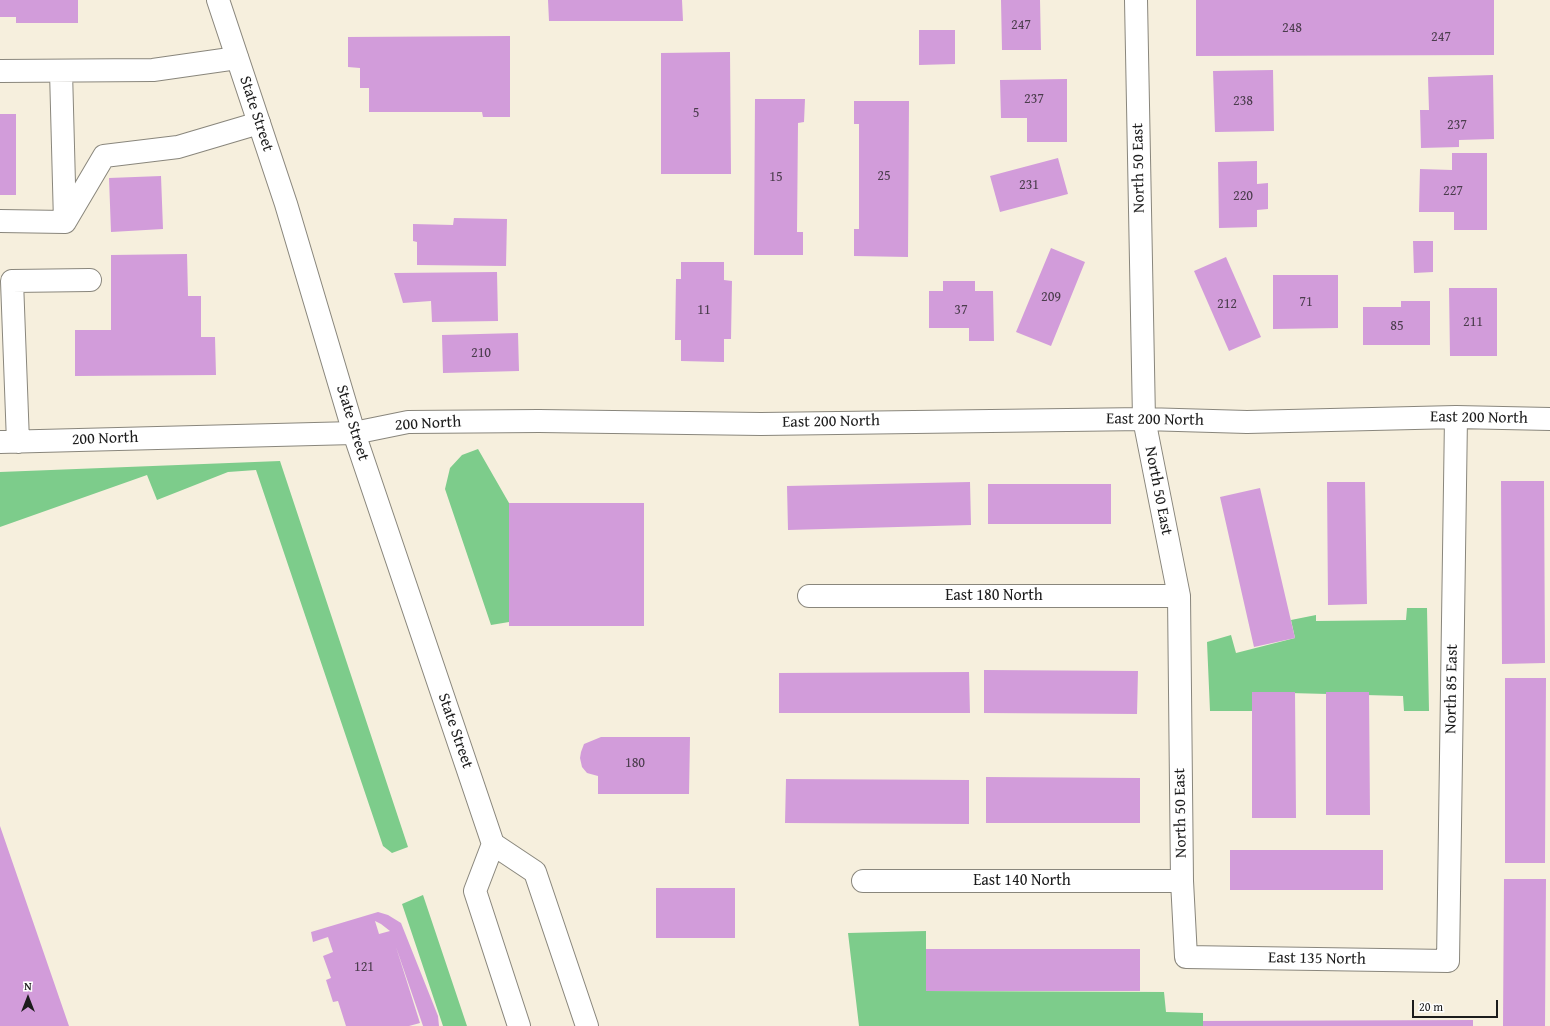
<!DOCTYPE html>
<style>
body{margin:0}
#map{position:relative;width:1550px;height:1026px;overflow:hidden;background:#f6efdd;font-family:"Gentium Book Plus",serif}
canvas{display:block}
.north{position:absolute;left:8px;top:978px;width:40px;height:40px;-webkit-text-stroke:3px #fff;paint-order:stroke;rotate:0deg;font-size:11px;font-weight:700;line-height:16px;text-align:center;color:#1c1c1c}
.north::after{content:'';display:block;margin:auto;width:14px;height:18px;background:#1c1c1c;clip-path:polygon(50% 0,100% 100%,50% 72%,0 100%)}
.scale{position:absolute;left:1412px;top:1000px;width:86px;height:18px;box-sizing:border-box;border:2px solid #1c1c1c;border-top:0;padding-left:5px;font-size:12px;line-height:14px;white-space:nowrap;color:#1c1c1c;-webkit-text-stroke:3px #fff;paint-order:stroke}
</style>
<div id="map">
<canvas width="1550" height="1026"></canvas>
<div class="north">N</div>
<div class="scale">20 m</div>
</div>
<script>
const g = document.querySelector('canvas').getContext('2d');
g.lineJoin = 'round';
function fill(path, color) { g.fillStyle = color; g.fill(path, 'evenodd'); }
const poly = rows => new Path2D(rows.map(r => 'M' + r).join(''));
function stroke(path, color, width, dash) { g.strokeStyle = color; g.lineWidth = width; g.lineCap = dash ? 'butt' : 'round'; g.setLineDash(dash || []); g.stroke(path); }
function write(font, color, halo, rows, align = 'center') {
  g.font = font + ' "Gentium Book Plus",serif'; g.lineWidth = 3; g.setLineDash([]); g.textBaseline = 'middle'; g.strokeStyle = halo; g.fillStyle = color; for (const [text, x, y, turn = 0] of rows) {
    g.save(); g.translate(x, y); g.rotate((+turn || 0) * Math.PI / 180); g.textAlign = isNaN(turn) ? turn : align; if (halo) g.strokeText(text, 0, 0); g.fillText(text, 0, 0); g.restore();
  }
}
const green = poly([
 [478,449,509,503,509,622,491,625,445,489,450,468,462,455],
 [280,461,408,847,392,853,383,846,256,470,228,472,157,500,147,475,0,527,0,472],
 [1407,608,1427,608,1429,711,1404,711,1403,696,1252,692,1252,711,1210,711,1207,642,1231,635,1236,653,1295,638,1291,620,1316,615,1316,621,1406,620],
 [423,895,467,1026,443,1026,402,904],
 [926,931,926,991,1164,992,1166,1012,1203,1013,1203,1026,859,1026,848,933]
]);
const building = poly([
 [0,0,78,0,78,23,16,23,16,17,0,17],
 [548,0,682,0,683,21,549,21],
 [1001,0,1040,0,1041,50,1002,50],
 [1196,0,1494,0,1494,55,1196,56],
 [919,30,955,30,955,64,919,65],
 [510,36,510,117,483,117,482,112,369,112,369,88,360,88,360,68,348,67,348,37],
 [730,52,731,174,661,174,661,53],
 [1273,70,1274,131,1215,132,1213,71],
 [1493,75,1494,139,1459,140,1459,147,1421,148,1420,110,1429,110,1428,77],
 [1067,79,1067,142,1027,142,1027,118,1001,118,1000,80],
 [755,99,805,99,804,122,798,123,797,232,803,232,803,255,754,255],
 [854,101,909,101,908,257,854,256,854,229,859,229,859,124,854,124],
 [0,114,16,114,16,195,0,195],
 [1452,153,1487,153,1487,230,1454,230,1454,212,1419,212,1420,169,1452,170],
 [1058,158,1068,194,1000,212,990,176],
 [1257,161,1257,184,1268,183,1268,209,1257,210,1257,227,1219,228,1218,162],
 [161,176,163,229,111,232,109,178],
 [454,218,507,219,506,266,417,265,417,242,413,241,413,224,453,225],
 [1413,241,1433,241,1433,272,1414,273],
 [1051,248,1085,262,1051,346,1016,332],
 [187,254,188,296,201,296,201,337,215,337,216,375,75,376,75,330,111,330,111,255],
 [1226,257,1261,337,1229,351,1194,271],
 [681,262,724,262,724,280,732,281,731,339,724,339,724,362,681,361,681,340,675,340,676,279,681,279],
 [497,272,498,321,432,322,431,301,403,303,394,273],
 [1273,275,1338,275,1338,328,1273,329],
 [943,281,975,281,975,291,993,291,994,341,969,341,969,328,929,328,929,291,943,291],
 [1449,288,1497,288,1497,356,1450,356],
 [1401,301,1430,301,1430,345,1363,345,1363,307,1401,307],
 [518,333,519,371,443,373,442,335],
 [1501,481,1544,481,1545,663,1502,664],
 [970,482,971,525,788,530,787,486],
 [1327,482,1365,482,1367,604,1328,605],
 [988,484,1111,484,1111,524,988,524],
 [1260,488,1295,638,1254,647,1220,497],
 [509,503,644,503,644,626,509,626],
 [984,670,1138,671,1137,714,984,713],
 [969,672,970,713,779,713,779,673],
 [1505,678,1546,678,1545,863,1505,863],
 [1252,692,1295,692,1296,818,1252,818],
 [1326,692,1369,692,1370,815,1326,815],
 [601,737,690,737,689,794,598,794,598,776,587,773,582,767,580,758,581,752,584,744],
 [986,777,1140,778,1140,823,986,823],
 [786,779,969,780,969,824,785,823],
 [0,826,69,1026,0,1026],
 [1230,850,1383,850,1383,890,1230,890],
 [1504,879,1546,879,1545,1026,1503,1026],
 [656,888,735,888,735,938,656,938],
 [378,912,388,915,401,923,438,1016,439,1026,423,1026,396,947,420,1023,409,1026,346,1026,338,1001,333,1002,326,980,331,978,323,956,333,952,328,937,313,942,311,932],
 [375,921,381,924,390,931,379,934],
 [926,949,1140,949,1140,991,926,991],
 [1473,1020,1473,1026,1203,1026,1203,1021]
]);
const minor = poly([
 [1136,0,1144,419,1179,596,1182,881,1186,957,1448,961,1456,417],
 [0,71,153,70,237,58],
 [61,71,65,222],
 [0,221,65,222,104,156,178,147,259,123],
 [0,442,354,433,408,422,539,421,761,424,1144,419,1247,422,1456,417,1550,419],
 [18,442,12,281,90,280],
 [809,596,1179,596],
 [863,881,1182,881]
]);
const major = poly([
 [218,0,286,204,354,433,493,844,535,872,587,1026],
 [493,844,475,891,519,1026]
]);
const numberNames = [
 ["247",1021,25],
 ["248",1292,28],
 ["247",1441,37],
 ["237",1034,99],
 ["238",1243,101],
 ["5",696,113],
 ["237",1457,125],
 ["25",884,176],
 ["15",776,177],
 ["231",1029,185],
 ["227",1453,191],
 ["220",1243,196],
 ["209",1051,297],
 ["71",1306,302],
 ["212",1227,304],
 ["11",704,310],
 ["37",961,310],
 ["211",1473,322],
 ["85",1397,326],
 ["210",481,353],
 ["180",635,763],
 ["121",364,967]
];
const streetNames = [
 ["State Street",256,114,72],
 ["North 50 East",1139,168,-91],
 ["East 200 North",1479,418,1],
 ["East 200 North",1155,420,1],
 ["East 200 North",831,422,-1],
 ["State Street",352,423,73],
 ["200 North",428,424,-3],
 ["200 North",105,439,-2],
 ["North 50 East",1158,491,79],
 ["East 180 North",994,596],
 ["North 85 East",1452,689,-89],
 ["State Street",455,731,71],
 ["North 50 East",1181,813,-91],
 ["East 140 North",1022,881],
 ["East 135 North",1317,959,1]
];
fill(green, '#7dcc8b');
fill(building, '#d29cda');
stroke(minor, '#89867c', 24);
stroke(major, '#89867c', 24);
stroke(minor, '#fff', 22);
stroke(major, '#fff', 22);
write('14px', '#4a3c4c', null, numberNames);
write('16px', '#1c1c1c', '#fff', streetNames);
</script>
